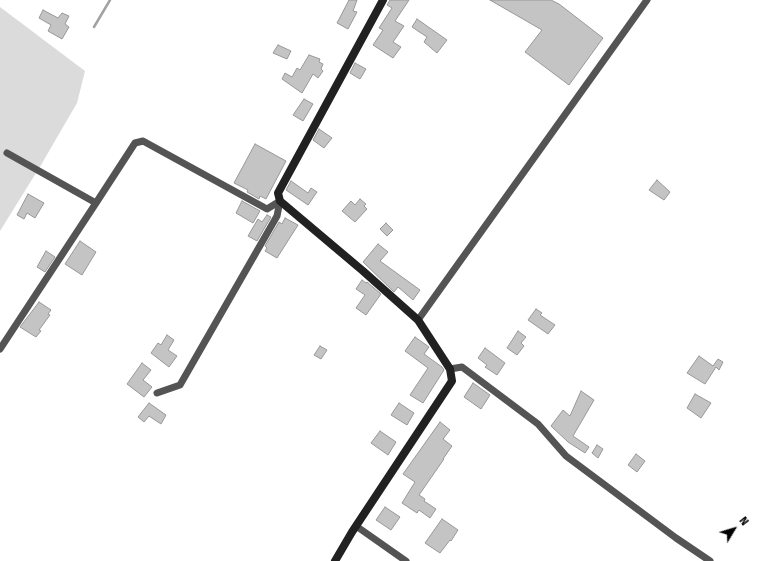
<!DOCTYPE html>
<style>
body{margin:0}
#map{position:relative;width:766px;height:561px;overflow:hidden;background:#fff;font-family:"Fira Sans",sans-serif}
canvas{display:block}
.north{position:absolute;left:714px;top:509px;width:40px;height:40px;-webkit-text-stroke:3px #fff;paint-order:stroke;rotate:52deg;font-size:11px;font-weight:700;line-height:16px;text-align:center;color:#000}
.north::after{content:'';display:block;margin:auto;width:14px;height:18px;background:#000;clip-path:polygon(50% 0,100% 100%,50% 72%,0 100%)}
</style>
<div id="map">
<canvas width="766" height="561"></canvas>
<div class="north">N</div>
</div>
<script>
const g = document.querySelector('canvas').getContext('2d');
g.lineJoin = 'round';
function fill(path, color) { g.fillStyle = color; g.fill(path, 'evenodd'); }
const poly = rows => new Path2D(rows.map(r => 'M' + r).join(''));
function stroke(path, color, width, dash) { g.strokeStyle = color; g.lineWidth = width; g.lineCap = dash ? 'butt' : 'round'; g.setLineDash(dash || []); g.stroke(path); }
const green = poly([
 [0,7,85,71,77,103,41,165,0,231]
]);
const stream = poly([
 [94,27,110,0]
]);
const building = poly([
 [349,0,357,0,353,11,357,12,348,29,337,23,349,0],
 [390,0,409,0,395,21,404,26,393,42,401,47,393,58,373,45,383,30,379,28,392,8,387,5,390,0],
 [490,0,551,0,559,4,603,38,569,85,525,52,542,30,490,0],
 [43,10,58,18,62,13,69,16,65,24,69,27,62,39,48,31,51,25,39,18,43,10],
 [417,19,447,40,437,53,424,42,427,37,412,27,417,19],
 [278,45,291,51,287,59,273,53,278,45],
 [309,55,320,59,319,62,323,64,321,69,323,71,318,78,313,74,302,93,282,79,285,73,292,77,297,68,300,70,309,55],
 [355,63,366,69,360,79,350,73,355,63],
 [304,99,313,104,303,121,293,115,304,99],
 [319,129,332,138,324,148,313,140,319,129],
 [255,144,286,161,266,199,260,196,259,199,247,192,248,190,234,183,255,144],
 [657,180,670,192,664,200,649,190,657,180],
 [291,181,308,193,311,188,317,192,308,205,286,190,291,181],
 [28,194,44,203,35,218,27,213,24,219,17,215,28,194],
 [360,199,366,204,364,206,367,209,355,222,342,211,351,201,355,205,360,199],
 [242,201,260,211,253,223,236,213,242,201],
 [267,215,271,217,257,241,248,236,258,219,262,222,267,215],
 [285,218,298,225,277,258,265,251,267,248,265,246,279,222,282,224,285,218],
 [386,223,393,230,387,236,380,229,386,223],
 [80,241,96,252,82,275,65,264,80,241],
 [378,244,388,252,380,261,420,290,413,300,398,287,394,292,363,262,378,244],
 [46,251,55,257,45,272,37,267,46,251],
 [362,280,366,283,367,282,381,294,366,315,356,308,365,295,356,289,362,280],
 [39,302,51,310,48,314,50,315,39,330,41,331,36,337,20,327,39,302],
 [536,309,542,313,540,315,555,325,548,334,528,320,536,309],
 [518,331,526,337,521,343,524,346,517,355,507,348,518,331],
 [167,335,174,340,168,350,177,356,169,367,151,353,158,343,161,345,167,335],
 [415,337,429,347,424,354,442,367,444,370,423,403,410,395,428,368,405,351,415,337],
 [320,346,327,350,321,359,314,355,320,346],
 [485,348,505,363,497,375,485,367,487,365,478,358,485,348],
 [699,356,713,366,718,359,723,362,719,370,716,367,705,384,687,373,699,356],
 [142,363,151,370,143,380,152,387,144,397,127,384,142,363],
 [473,383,490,395,481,409,464,397,473,383],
 [581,391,594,400,573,436,589,447,585,453,568,442,551,426,563,410,570,416,581,391],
 [695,394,711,403,701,418,687,408,695,394],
 [149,403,166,415,161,424,149,416,144,422,138,417,149,403],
 [399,403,414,413,407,425,391,415,399,403],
 [440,422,450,430,443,439,452,446,443,459,444,459,419,495,425,499,424,501,436,509,430,518,419,510,417,513,402,503,415,482,403,474,440,422],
 [380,431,396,442,388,455,371,443,380,431],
 [597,445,603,449,598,458,592,453,597,445],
 [636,454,645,461,637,472,628,465,636,454],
 [385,507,400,517,391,530,376,520,385,507],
 [442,519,458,530,451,541,450,540,440,553,425,543,442,519]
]);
const street = poly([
 [7,153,96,203,135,143,143,141,267,209,280,201,277,216,180,385,157,393],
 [418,320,647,0],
 [0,349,96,203],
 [450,369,462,367,538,424,566,456,676,538,710,561],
 [356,526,406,561]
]);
const secondary = poly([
 [335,561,352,532,452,381,450,369,418,320,363,271,280,201,278,193,383,0]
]);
fill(green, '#dbdbdb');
stroke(stream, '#a2a2a2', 2.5);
fill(building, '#c4c4c4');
stroke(building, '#989898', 1);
stroke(street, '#545454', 7);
stroke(secondary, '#212121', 8);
</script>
